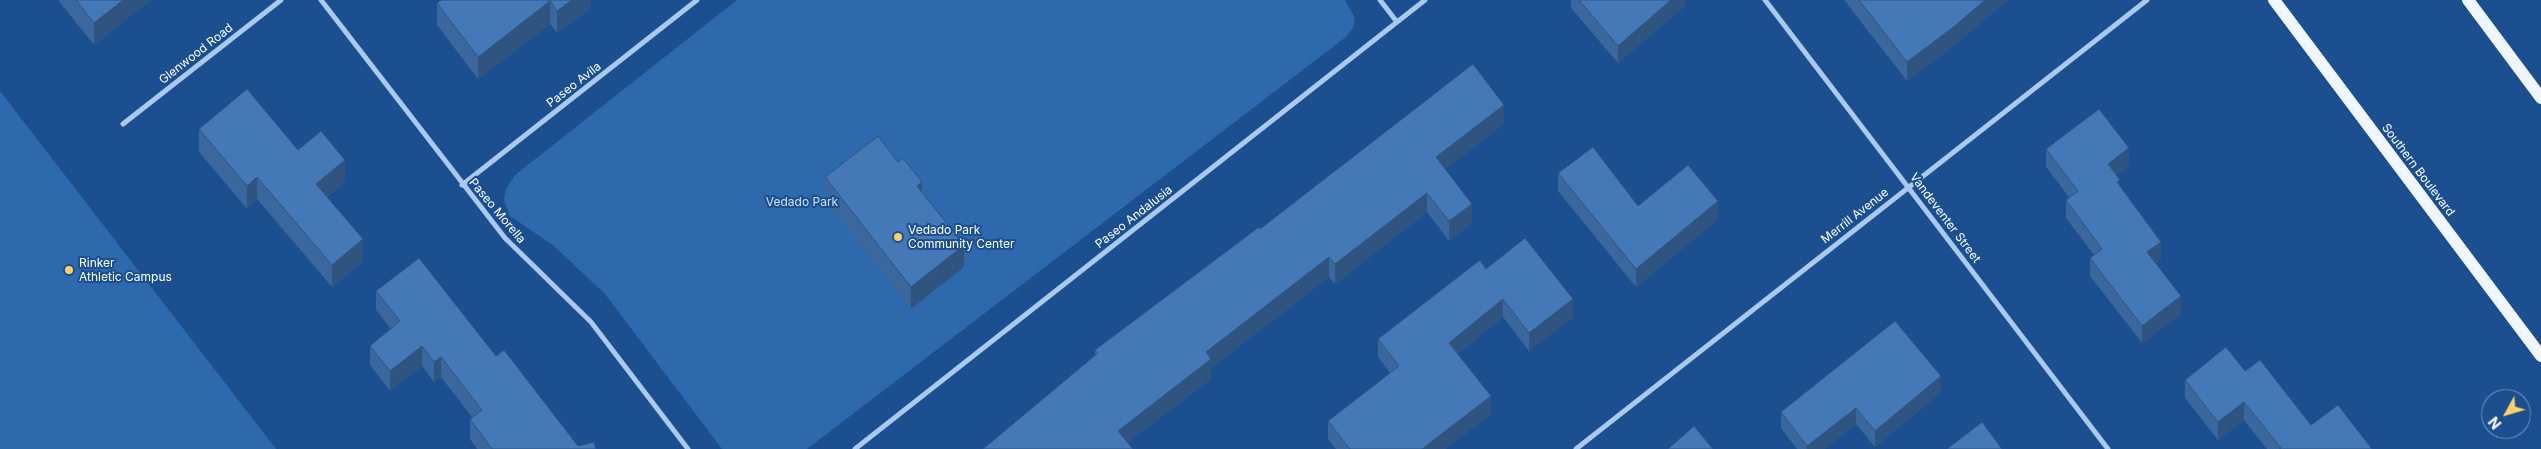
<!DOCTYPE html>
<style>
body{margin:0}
#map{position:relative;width:2541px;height:449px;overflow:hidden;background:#1b4f8f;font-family:Inter,sans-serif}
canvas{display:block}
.north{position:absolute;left:2481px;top:389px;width:50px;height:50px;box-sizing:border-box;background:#1b4f8f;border:1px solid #7695bc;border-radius:50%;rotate:231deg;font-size:14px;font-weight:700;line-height:20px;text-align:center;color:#fff}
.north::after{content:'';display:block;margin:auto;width:18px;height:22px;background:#ffd166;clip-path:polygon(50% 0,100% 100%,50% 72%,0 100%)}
</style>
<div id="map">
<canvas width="2541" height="449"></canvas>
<div class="north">N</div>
</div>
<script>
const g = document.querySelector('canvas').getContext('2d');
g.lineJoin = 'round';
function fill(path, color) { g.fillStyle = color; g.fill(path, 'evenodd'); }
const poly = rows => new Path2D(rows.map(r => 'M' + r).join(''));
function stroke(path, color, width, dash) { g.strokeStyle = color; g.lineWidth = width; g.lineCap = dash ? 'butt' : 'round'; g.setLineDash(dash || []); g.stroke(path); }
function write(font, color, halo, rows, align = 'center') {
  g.font = font + ' Inter,sans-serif'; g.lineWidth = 4; g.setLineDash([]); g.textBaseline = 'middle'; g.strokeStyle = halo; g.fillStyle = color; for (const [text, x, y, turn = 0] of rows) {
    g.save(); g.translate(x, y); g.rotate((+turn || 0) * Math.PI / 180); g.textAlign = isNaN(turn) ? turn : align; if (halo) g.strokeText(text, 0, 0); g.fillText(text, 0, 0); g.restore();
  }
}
const green = poly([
 [737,0,1345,0,1355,18,1353,28,1346,37,807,449,722,449,605,294,554,246,510,216,504,200,506,189,515,175],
 [0,91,276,449,0,449]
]);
const street = poly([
 [321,0,505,238,591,322,688,449],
 [1380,0,1397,22],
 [1765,0,2108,449],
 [123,124,281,0],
 [462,185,697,0],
 [855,449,1425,0],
 [1576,449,2147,0]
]);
const primary = poly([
 [2274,0,2541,356],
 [2468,0,2541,98]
]);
const wall = poly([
 [58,0,151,0,94,45],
 [591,0,591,8,557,33,550,24,478,79,437,25,437,3],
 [1571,0,1685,0,1685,6,1618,63,1571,8],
 [1844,0,2007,0,1956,44,1907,81],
 [1504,124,1445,169,1472,223,1449,241,1427,212,1335,284,1329,277,1211,368,1211,379,1127,443,983,449,1095,355,1095,350,1260,229],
 [199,129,298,150,345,182,327,197,363,261,332,287,257,199,247,209,199,152],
 [2046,149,2129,166,2116,175,2120,186,2161,259,2156,263,2181,314,2142,343,2090,276,2090,258,2094,255,2066,218,2066,200,2069,197,2046,167],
 [1558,173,1638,206,1718,219,1636,287,1558,191],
 [825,177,922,192,964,267,911,309,825,200],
 [1486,269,1573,317,1529,351,1503,317,1457,354,1491,414,1445,449,1336,449,1328,439,1328,421,1390,373,1378,357,1378,339],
 [376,291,496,356,578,446,596,449,477,449,470,439,470,419,472,417,441,377,434,382,422,366,390,391,370,365,370,346,391,329,376,310],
 [2245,371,2311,425,2372,449,2267,449,2244,420,2218,440,2185,398,2185,380],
 [1941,392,1875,447,1856,424,1824,449,1797,449,1781,428,1781,412]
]);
const shadedWall = poly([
 [123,0,151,0,94,45,94,23],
 [572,0,591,0,591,8,557,33,557,11],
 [1671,0,1685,0,1685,6,1618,63,1618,46],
 [1985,0,2007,0,1956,44,1907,81,1907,62],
 [550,1,550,24,478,79,478,57],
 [1504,105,1504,124,1436,176,1436,157],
 [2129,148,2129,166,2108,182,2108,164],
 [345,160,345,182,316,206,316,184],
 [257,177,257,199,247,209,247,186],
 [922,182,922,204,917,186],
 [1427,193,1427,212,1335,284,1335,264],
 [1718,201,1718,219,1636,287,1636,269],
 [1472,204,1472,223,1449,241,1449,221],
 [363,239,363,261,332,287,332,265],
 [2161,242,2161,259,2147,269,2147,252],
 [964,245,964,267,911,309,911,287],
 [1329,257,1329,277,1211,368,1211,379,1119,449,1118,431,1206,352],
 [2181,296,2181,314,2142,343,2142,326],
 [1503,299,1503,317,1449,360,1449,343],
 [1573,299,1573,317,1529,351,1529,333],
 [422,346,422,366,390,391,390,371],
 [441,357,441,377,434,382,434,362],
 [1941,376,1941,392,1875,447,1875,431],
 [1491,396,1491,414,1445,449,1422,449],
 [2244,402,2244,420,2218,440,2218,422],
 [1856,408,1856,424,1824,449,1807,449,1807,446]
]);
const building = poly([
 [76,0,123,0,94,23,76,0],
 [441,0,572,0,557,11,550,1,478,57,437,3,441,0],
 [1579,0,1671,0,1618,46,1579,0],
 [1859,0,1985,0,1956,25,1907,62,1859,0],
 [1473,64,1504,105,1436,157,1472,204,1449,221,1427,193,1335,264,1329,257,1206,352,1211,359,1118,431,1133,449,983,449,1098,353,1095,350,1259,227,1260,229,1473,64],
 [247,89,298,150,321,131,345,160,316,184,363,239,332,265,257,177,247,186,199,129,247,89],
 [2099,109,2129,148,2108,164,2120,180,2117,182,2161,242,2147,252,2181,296,2142,326,2090,258,2102,249,2066,200,2078,191,2046,149,2099,109],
 [878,136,898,162,903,158,922,182,917,186,964,245,911,287,825,177,878,136],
 [1593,147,1638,206,1688,165,1718,201,1636,269,1558,173,1593,147],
 [1525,238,1573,299,1529,333,1503,299,1449,343,1491,396,1422,449,1350,449,1328,421,1399,366,1378,339,1480,260,1486,269,1525,238],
 [419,258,496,356,504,350,578,446,594,442,596,449,492,449,470,419,482,410,441,357,434,362,422,346,390,371,370,346,400,321,376,291,419,258],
 [1895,321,1941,376,1875,431,1856,408,1807,446,1781,412,1895,321],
 [2226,347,2245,371,2260,360,2311,425,2338,405,2372,449,2279,449,2281,448,2244,402,2218,422,2185,380,2226,347],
 [1982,422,2002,449,1947,449,1982,422],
 [1694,426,1713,449,1668,449,1694,426]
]);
const markers = [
 [898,237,5,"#ffd166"],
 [69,270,5,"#ffd166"]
];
const streetNames = [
 ["Glenwood Road",196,54,-38],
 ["Paseo Avila",574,85,-38],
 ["Southern Boulevard",2418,170,53],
 ["Paseo Morella",497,211,50],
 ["Merrill Avenue",1855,216,-38],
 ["Paseo Andalusia",1134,217,-38],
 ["Vandeventer Street",1945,218,53]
];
const parkNames = [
 ["Vedado Park",802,202]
];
const poiNames = [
 ["Vedado Park",908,230],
 ["Community Center",908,244],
 ["Rinker",79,263],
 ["Athletic Campus",79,277]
];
fill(green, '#2e69ad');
stroke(street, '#a9c9ee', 5);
stroke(primary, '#f0f6ff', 12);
fill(wall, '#3a679d');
fill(shadedWall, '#305480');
fill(building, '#4478b7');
stroke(building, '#305480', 1);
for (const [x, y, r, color] of markers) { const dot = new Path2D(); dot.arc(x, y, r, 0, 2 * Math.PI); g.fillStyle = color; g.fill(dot); stroke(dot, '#1b4f8f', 2); }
write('12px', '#fff', '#1b4f8f', streetNames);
write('12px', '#cfe3fa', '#1b4f8f', parkNames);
write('12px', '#fff', '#1b4f8f', poiNames, 'left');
</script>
